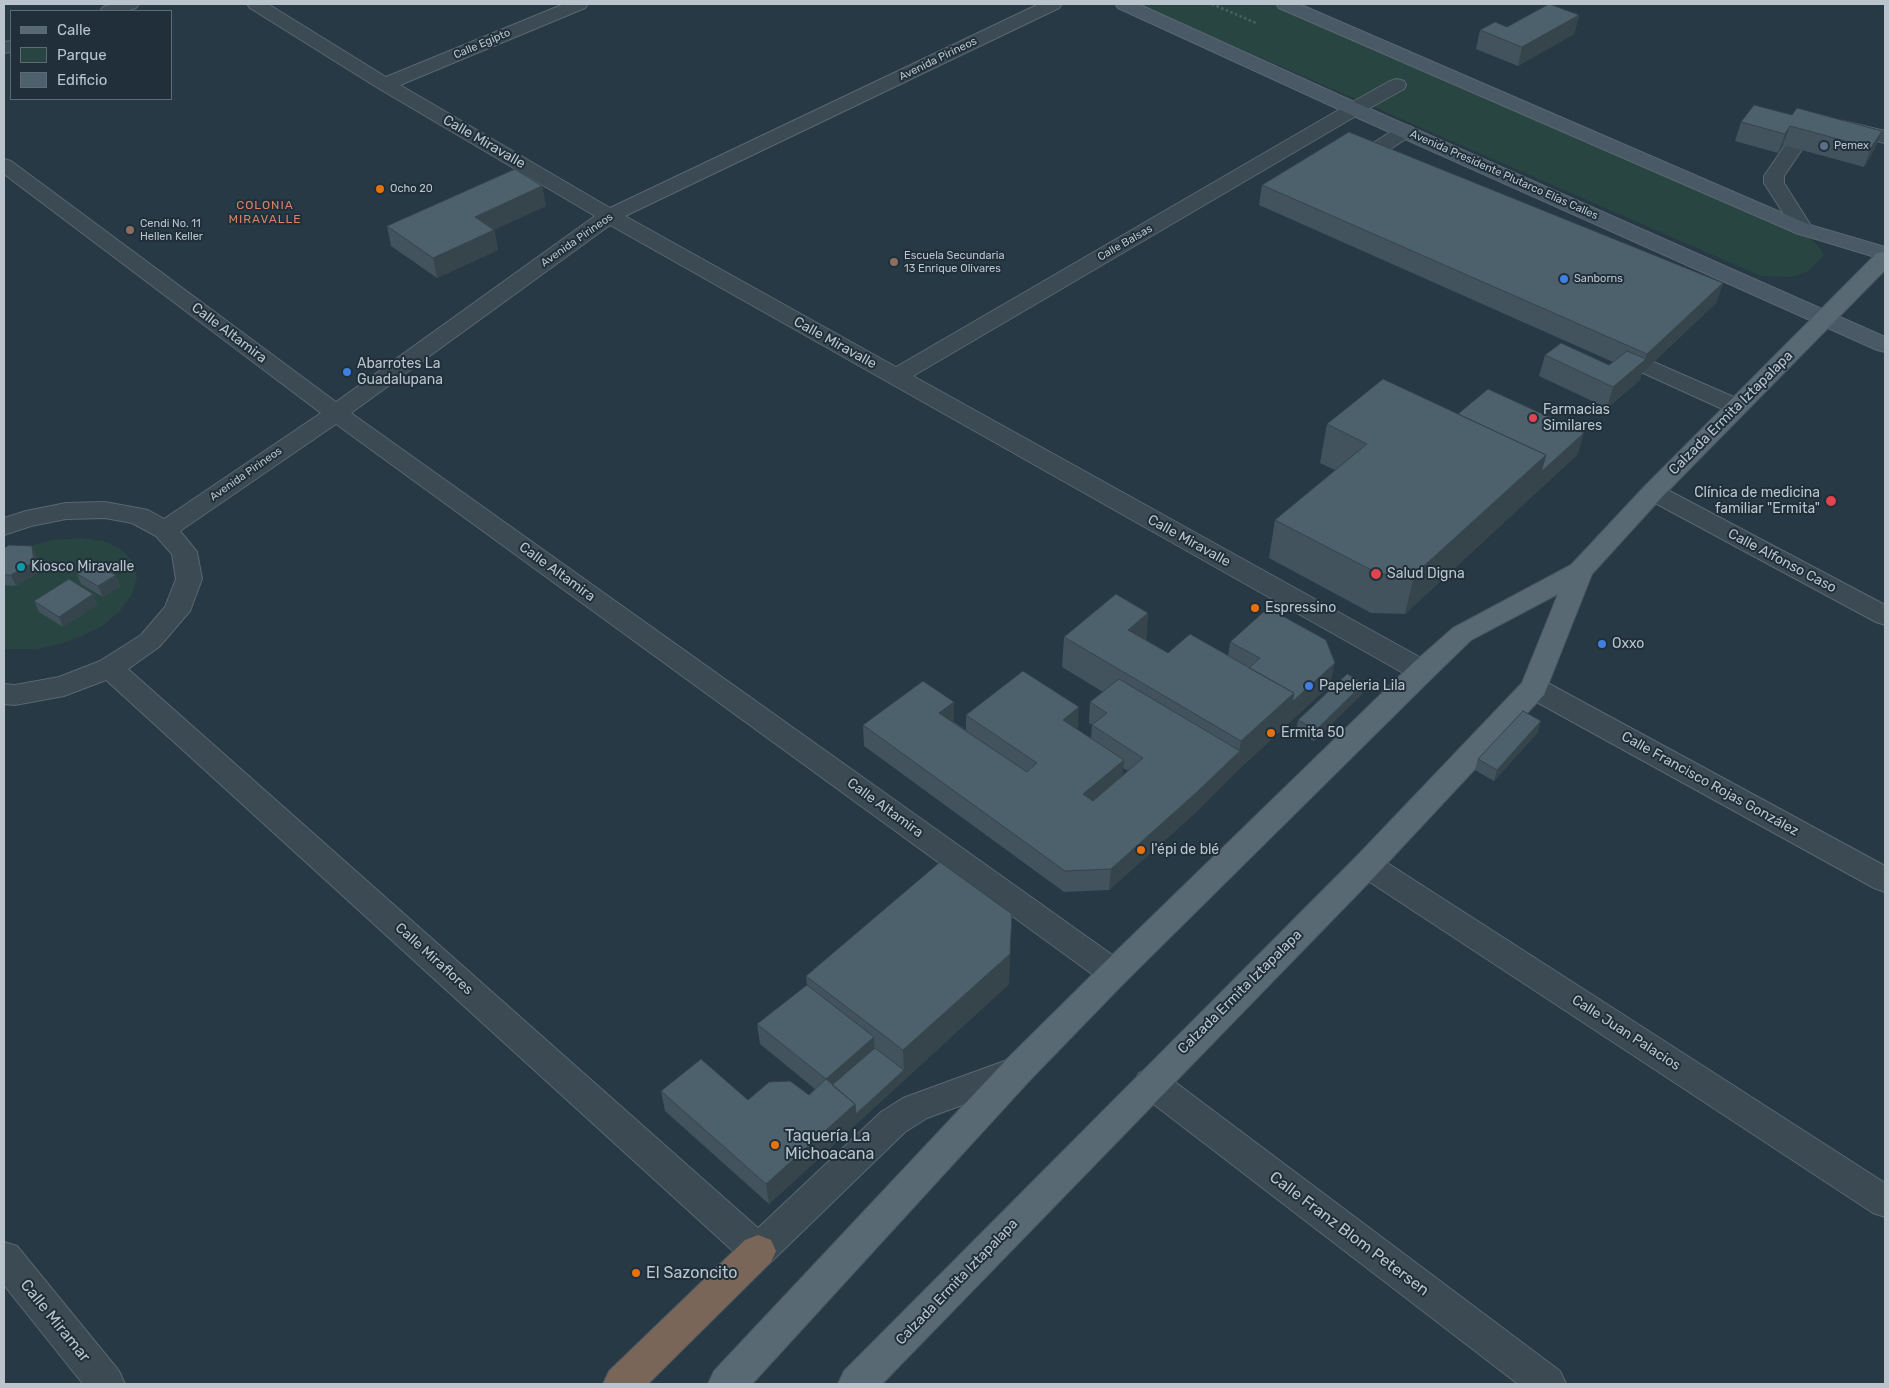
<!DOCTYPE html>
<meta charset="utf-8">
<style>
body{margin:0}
#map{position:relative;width:1889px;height:1388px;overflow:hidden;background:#273944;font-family:Rubik,sans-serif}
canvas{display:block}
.frame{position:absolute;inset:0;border:5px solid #b9c4cd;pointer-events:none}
.legend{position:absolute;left:10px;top:10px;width:162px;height:90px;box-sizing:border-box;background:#202f39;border:1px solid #5d6b74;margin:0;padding:6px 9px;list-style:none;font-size:15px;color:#b9c4cd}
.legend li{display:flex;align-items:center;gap:10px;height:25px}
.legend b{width:25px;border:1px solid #5d6b74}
</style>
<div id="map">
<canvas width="1889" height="1388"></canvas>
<div class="frame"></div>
<ul class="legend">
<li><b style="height:6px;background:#596973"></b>Calle</li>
<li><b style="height:14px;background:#294542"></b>Parque</li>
<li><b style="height:14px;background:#4d616c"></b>Edificio</li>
</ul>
</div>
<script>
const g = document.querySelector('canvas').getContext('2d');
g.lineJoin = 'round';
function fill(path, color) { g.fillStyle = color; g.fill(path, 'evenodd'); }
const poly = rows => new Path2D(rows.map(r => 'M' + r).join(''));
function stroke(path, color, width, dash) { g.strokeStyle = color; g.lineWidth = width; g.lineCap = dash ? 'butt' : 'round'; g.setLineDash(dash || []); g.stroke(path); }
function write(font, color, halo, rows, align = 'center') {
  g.font = font + ' Rubik,sans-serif'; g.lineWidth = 4; g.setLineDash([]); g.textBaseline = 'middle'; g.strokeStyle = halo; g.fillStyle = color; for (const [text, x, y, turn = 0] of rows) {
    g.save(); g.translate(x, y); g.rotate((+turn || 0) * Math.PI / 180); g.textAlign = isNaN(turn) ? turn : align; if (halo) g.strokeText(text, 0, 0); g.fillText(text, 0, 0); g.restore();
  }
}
const green = poly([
 [1138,4,1273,4,1810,238,1819,247,1824,255,1808,271,1792,277,1761,276],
 [80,538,103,541,121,549,133,562,137,577,132,594,119,612,99,628,70,641,39,649,4,649,4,557,26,547,53,540]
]);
const path = poly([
 [1212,4,1258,24]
]);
const lane = poly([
 [1397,79,1404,81,1406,85,1404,89,1361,113,1354,115,1347,113,1344,109,1347,105,1390,81,1397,79],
 [1843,121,1885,131,1885,143,1836,131,1833,127,1836,123,1843,121],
 [1405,125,1412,127,1415,131,1412,135,1370,162,1363,164,1356,162,1353,158,1356,154,1398,127,1405,125],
 [1793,142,1800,144,1803,148,1784,176,1784,183,1813,229,1810,233,1803,235,1796,233,1764,183,1764,176,1786,144,1793,142],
 [1649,360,1745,402,1749,407,1745,412,1737,414,1729,412,1641,372,1638,367,1641,362,1649,360]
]);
const street = poly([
 [113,4,139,4,136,8,126,11,100,11,103,7,113,4],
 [247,4,268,4,386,77,564,4,588,4,585,8,400,85,610,208,1039,4,1062,4,1059,8,625,216,896,367,1347,105,1354,103,1361,105,1364,109,1361,113,913,376,1432,664,1436,671,1432,678,1422,680,1412,678,610,225,351,413,1125,964,1130,973,1125,982,1114,986,1103,982,336,424,180,531,197,552,202,579,190,611,159,647,128,669,758,1228,881,1112,903,1098,1018,1056,1030,1060,1034,1070,1030,1080,927,1118,905,1132,771,1262,758,1267,745,1262,106,680,64,696,15,705,4,704,4,684,15,685,59,677,100,661,141,635,165,607,176,579,172,554,156,536,132,523,105,518,66,519,31,526,4,535,4,518,26,511,66,503,105,502,148,510,164,519,321,413,4,174,4,159,11,161,336,402,595,216,378,88,250,8,247,4],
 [11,41,11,52,4,53,4,42,11,41],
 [1653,484,1662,487,1885,605,1885,625,1876,622,1644,497,1641,492,1644,487,1653,484],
 [1534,678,1544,681,1885,866,1885,892,1874,888,1524,695,1520,688,1524,681,1534,678],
 [1367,853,1378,857,1885,1183,1885,1217,1873,1213,1356,873,1352,865,1356,857,1367,853],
 [1151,1069,1163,1073,1560,1371,1566,1384,1518,1384,1139,1093,1134,1083,1139,1073,1151,1069],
 [4,1242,17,1246,119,1371,125,1384,83,1384,4,1285,4,1242]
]);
const secondary = poly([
 [1115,4,1138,4,1361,105,1885,337,1885,352,1877,350,1347,113,1118,8,1115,4],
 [1276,4,1299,4,1810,225,1885,247,1885,260,1796,233,1279,8,1276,4]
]);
const primary = poly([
 [1885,252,1885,270,1662,497,1592,574,1544,695,1378,873,882,1384,838,1384,844,1371,1356,857,1522,683,1558,594,1471,640,1432,678,1125,982,1030,1080,752,1384,708,1384,714,1371,1006,1060,1103,964,1412,664,1453,628,1571,565,1644,487,1877,253,1885,252]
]);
const highway = poly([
 [758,1235,771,1240,776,1251,771,1262,648,1384,603,1384,609,1371,745,1240,758,1235]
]);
const wall = poly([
 [1579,15,1574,34,1518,66,1476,49,1480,30,1507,27],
 [1792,115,1882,131,1874,150,1864,167,1783,145,1778,153,1735,141,1741,122],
 [1262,185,1723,283,1716,303,1642,373,1640,380,1607,408,1539,376,1545,355,1609,365,1613,362,1259,205],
 [542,186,546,206,494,229,498,250,437,278,391,246,387,226],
 [1458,414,1578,454,1405,614,1371,613,1269,558,1275,520,1335,470,1320,463,1327,424],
 [32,546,37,557,39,572,16,586,4,585,4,548],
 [77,574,116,575,120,586,103,597,81,584],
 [93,594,97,605,63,627,39,612,34,601],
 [1148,613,1146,640,1168,653,1228,656,1230,642,1330,685,1236,772,1194,814,1109,890,1064,892,864,746,863,725,954,722,966,730,966,715,1078,728,1076,729,1091,738,1092,725,1089,723,1090,702,1103,692,1062,667,1064,637],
 [1123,768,1128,771,1122,776],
 [1362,694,1314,741,1296,731,1298,720],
 [1538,732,1494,781,1475,770,1478,759],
 [806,976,1009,984,769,1204,665,1111,661,1091,748,1100,809,1095,815,1089,760,1044,757,1024,807,985]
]);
const shadedWall = poly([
 [1579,15,1574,34,1518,66,1522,47],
 [1790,126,1783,145,1778,153,1785,134],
 [1882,131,1874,150,1864,167,1871,148],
 [542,186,546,206,479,237,475,217],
 [494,230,498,250,437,278,433,258],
 [1723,283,1716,303,1642,373,1640,380,1607,408,1613,387,1645,360,1647,354],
 [1584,433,1578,454,1405,614,1414,575,1546,455],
 [32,546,37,557,39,572,16,586,11,575],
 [116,575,120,586,103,597,98,586],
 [93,594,97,605,63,627,59,617],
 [1148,613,1145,644,1128,630],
 [1335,663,1330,685,1236,772,1241,741,1294,693],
 [1364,683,1362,694,1314,741,1316,730],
 [954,702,954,723,939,713],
 [1079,707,1078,728,1062,741,1063,720],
 [1541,721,1538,732,1494,781,1497,770],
 [1240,751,1236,772,1194,814,1109,890,1111,869],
 [1124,760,1122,781,1081,815,1083,794],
 [1012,914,1009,984,769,1204,766,1184,855,1104,904,1070,903,1050],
 [874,1037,875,1058,833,1095,826,1079]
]);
const building = poly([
 [1549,4,1579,15,1522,47,1480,30,1495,22,1507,27,1549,4],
 [1754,105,1792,115,1797,108,1882,131,1871,148,1790,126,1785,134,1741,122,1754,105],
 [1349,132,1723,283,1647,354,1262,185,1349,132],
 [515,169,542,186,475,217,494,230,433,258,387,226,515,169],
 [1561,343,1609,365,1627,351,1646,359,1613,387,1545,355,1561,343],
 [1383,379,1546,455,1414,575,1379,574,1275,520,1367,444,1327,424,1383,379],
 [1488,389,1584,433,1541,472,1546,455,1458,414,1488,389],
 [9,545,32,546,34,562,11,575,4,575,4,548,9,545],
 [94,563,116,575,98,586,77,574,94,563],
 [69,579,93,594,59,617,34,601,69,579],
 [1116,594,1148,613,1128,630,1168,653,1190,634,1294,693,1241,741,1064,637,1116,594],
 [1268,608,1326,640,1335,663,1292,702,1294,693,1249,668,1260,658,1230,642,1268,608],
 [1023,671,1079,707,1063,720,1124,760,1083,794,1093,801,1143,758,1092,725,1107,713,1090,702,1119,679,1240,751,1197,792,1111,869,1065,871,863,725,923,681,954,702,939,713,1027,772,1037,763,966,715,1023,671],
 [1347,674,1364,683,1316,730,1298,720,1347,674],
 [1523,711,1541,721,1497,770,1478,759,1523,711],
 [940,862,1012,914,1010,954,903,1050,806,976,940,862],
 [807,985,874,1037,826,1079,757,1024,807,985],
 [875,1048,904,1070,856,1114,855,1104,832,1085,875,1048],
 [701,1059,748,1100,769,1082,790,1081,809,1095,826,1079,855,1104,766,1184,661,1091,701,1059]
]);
const markers = [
 [1824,146,5,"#5c6f8a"],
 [380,189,5,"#e8710a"],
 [130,230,5,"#8d6e63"],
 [894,262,5,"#8d6e63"],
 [1564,279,5,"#3f7fe0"],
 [347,372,5,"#3f7fe0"],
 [1533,418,5,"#e0444e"],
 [1831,501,6,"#e0444e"],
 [21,567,5,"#0f9aa8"],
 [1376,574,6,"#e0444e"],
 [1255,608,5,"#e8710a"],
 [1602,644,5,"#3f7fe0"],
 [1309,686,5,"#3f7fe0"],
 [1271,733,5,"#e8710a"],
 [1141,850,5,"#e8710a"],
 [775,1145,5,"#e8710a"],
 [636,1273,5,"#e8710a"]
];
const farStreetnames = [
 ["Calle Egipto",482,44,-23],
 ["Avenida Pirineos",938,59,-26],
 ["Avenida Presidente Plutarco Elías Calles",1504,175,24],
 ["Avenida Pirineos",577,240,-35],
 ["Calle Balsas",1125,243,-30],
 ["Avenida Pirineos",246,474,-35]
];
const farPoinames = [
 ["Pemex",1834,146],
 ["Ocho 20",390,189],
 ["Cendi No. 11",140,224],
 ["Hellen Keller",140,237],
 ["Escuela Secundaria",904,256],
 ["13 Enrique Olivares",904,269],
 ["Sanborns",1574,279]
];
const farNeighbourhoodnames = [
 ["COLONIA",265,206],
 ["MIRAVALLE",265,220]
];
const streetNames = [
 ["Calle Miravalle",484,142,30],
 ["Calle Altamira",229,333,37],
 ["Calle Miravalle",835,343,29],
 ["Calzada Ermita Iztapalapa",1731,413,-45],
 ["Calle Miravalle",1189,541,29],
 ["Calle Alfonso Caso",1782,561,28],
 ["Calle Altamira",557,572,36],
 ["Calle Francisco Rojas González",1710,784,29],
 ["Calle Altamira",885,808,36],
 ["Calle Miraflores",434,959,42],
 ["Calzada Ermita Iztapalapa",1240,992,-45],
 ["Calle Juan Palacios",1626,1033,33],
 ["Calzada Ermita Iztapalapa",957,1282,-46]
];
const poiNames = [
 ["Abarrotes La",357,364],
 ["Guadalupana",357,380],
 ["Farmacias",1543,410],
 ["Similares",1543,426],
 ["Clínica de medicina",1820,493,"right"],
 ["familiar \"Ermita\"",1820,509,"right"],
 ["Kiosco Miravalle",31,567],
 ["Salud Digna",1387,574],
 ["Espressino",1265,608],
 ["Oxxo",1612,644],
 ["Papeleria Lila",1319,686],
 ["Ermita 50",1281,733],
 ["l'épi de blé",1151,850]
];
const nearPoinames = [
 ["Taquería La",785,1136],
 ["Michoacana",785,1154],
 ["El Sazoncito",646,1273]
];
const nearStreetnames = [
 ["Calle Franz Blom Petersen",1349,1234,37],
 ["Calle Miramar",55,1321,51]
];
fill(green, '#294542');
stroke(lane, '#5a6770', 2);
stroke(street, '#5a6770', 2);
stroke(secondary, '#5a6770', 2);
stroke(primary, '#48565f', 2);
stroke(highway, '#46545e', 2);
stroke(path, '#496260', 2.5, [2.5, 2.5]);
fill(lane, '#3b4a53');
fill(street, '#3b4a53');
fill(secondary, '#495a66');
fill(primary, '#596973');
fill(highway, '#796658');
fill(wall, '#42535d');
fill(shadedWall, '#36444c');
fill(building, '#4d616c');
stroke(building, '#36444c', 1);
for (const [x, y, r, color] of markers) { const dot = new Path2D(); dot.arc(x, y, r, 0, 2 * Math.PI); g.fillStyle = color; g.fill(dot); stroke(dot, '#202f39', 2); }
write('11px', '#b9c4cd', '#202f39', farStreetnames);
write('11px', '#b9c4cd', '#202f39', farPoinames, 'left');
g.letterSpacing = '1px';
write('12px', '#d88368', '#202f39', farNeighbourhoodnames);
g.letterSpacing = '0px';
write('14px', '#b9c4cd', '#202f39', streetNames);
write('14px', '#b9c4cd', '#202f39', poiNames, 'left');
write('16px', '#b9c4cd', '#202f39', nearPoinames, 'left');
write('16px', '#b9c4cd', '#202f39', nearStreetnames);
</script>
